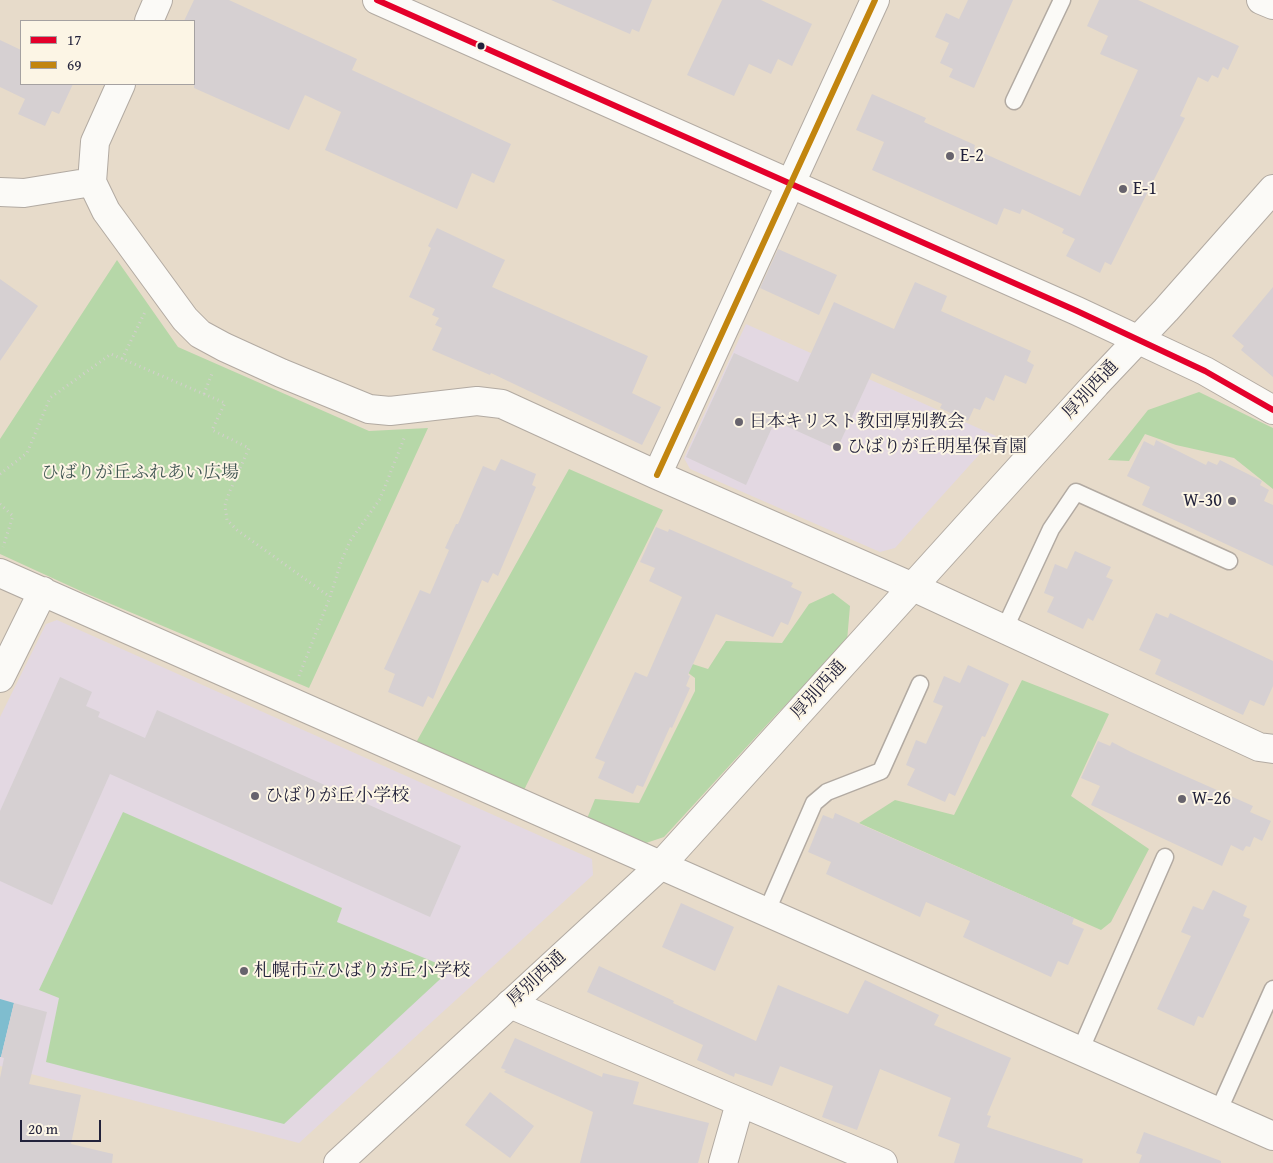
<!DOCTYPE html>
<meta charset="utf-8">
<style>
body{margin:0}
#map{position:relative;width:1273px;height:1163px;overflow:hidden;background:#e7dbca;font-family:"Gentium Book Plus",serif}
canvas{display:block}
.legend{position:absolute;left:20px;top:20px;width:175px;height:65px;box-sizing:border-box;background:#fcf5e5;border:1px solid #a5a1a1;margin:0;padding:6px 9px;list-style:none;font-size:15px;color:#22223b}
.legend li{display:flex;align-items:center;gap:10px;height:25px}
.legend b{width:25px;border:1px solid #a5a1a1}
.scale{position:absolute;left:20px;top:1120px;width:81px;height:22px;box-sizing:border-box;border:2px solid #22223b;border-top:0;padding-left:6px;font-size:15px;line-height:18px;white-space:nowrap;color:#22223b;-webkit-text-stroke:4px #fcf5e5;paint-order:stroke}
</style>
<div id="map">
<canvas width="1273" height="1163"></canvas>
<ul class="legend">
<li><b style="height:6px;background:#e4002b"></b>17</li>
<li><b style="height:6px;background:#c2850f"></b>69</li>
</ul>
<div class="scale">20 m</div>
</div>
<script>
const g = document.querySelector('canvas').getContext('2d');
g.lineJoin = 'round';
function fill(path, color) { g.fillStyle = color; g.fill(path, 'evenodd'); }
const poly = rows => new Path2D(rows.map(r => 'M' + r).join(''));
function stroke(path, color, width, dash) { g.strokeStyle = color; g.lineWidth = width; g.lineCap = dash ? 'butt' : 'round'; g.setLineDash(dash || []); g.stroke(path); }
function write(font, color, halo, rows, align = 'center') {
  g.font = font + ' "Gentium Book Plus","Noto Serif JP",serif'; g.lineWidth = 4; g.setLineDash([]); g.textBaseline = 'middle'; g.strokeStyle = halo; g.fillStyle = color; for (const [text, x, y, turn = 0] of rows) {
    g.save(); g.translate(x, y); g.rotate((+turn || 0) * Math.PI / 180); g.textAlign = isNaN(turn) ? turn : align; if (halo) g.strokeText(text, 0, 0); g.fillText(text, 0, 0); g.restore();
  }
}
const built = poly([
 [746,324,996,436,895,548,880,552,690,469,684,458],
 [57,620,592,859,593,875,299,1143,0,1066,0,717,46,624]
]);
const green = poly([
 [117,260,178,347,369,431,428,428,309,688,85,593,0,554,0,439],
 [1199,392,1273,428,1273,489,1234,458,1176,445,1145,434,1129,461,1108,460,1148,410],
 [569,469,663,510,521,796,413,748],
 [833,593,850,606,847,641,774,717,664,837,637,846,582,831,595,799,639,803,695,691,695,678,679,666,680,660,708,669,726,641,782,643,809,604],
 [1022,680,1109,714,1071,796,1149,849,1111,922,1101,930,859,823,895,800,954,815],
 [123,812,342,908,337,922,451,969,284,1124,46,1062,59,998,39,990]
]);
const water = poly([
 [0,999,14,1003,1,1057,0,1057]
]);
const building = poly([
 [194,0,229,0,357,59,352,70,511,144,494,183,472,173,457,209,325,150,341,112,305,95,289,130,194,88,194,21,184,21],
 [551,0,652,0,639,32,632,29,630,34],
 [722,0,761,0,812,24,792,66,778,59,771,74,749,64,734,96,687,75],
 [968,0,1013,0,974,88,949,77,953,69,940,63,949,43,935,37,946,13,959,19],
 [1099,0,1138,0,1239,46,1228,70,1223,67,1218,78,1212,75,1208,82,1198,77,1180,116,1185,118,1111,265,1105,262,1100,273,1066,256,1075,239,1062,233,1064,229,1022,209,1020,214,1004,208,997,225,872,170,884,142,856,130,872,94,926,118,924,122,975,145,974,149,1080,196,1138,70,1100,54,1108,36,1087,26],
 [0,40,21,50,21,84,73,84,59,114,52,111,45,126,18,114,25,99,0,87],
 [437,228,505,260,492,287,648,356,632,393,661,407,642,445,491,373,490,375,432,350,442,328,435,325,439,318,432,315,435,309,409,297,431,248,428,246],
 [778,249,837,275,819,315,760,288],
 [0,279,38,306,0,361],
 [915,282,947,296,941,311,1031,351,1027,361,1034,365,1026,384,1005,375,994,401,986,397,980,410,974,408,968,421,940,408,942,404,872,373,837,449,775,421,746,485,686,457,734,353,798,382,834,302,894,329],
 [1273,287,1273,377,1241,350,1244,346,1232,336],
 [1156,440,1206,465,1208,461,1217,465,1220,460,1262,481,1260,485,1269,490,1264,501,1273,505,1273,566,1142,505,1150,487,1127,476,1144,441,1154,446],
 [501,459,536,474,532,485,536,487,498,576,493,573,488,583,482,580,433,699,428,696,423,707,388,692,395,674,384,669,420,590,430,594,449,550,445,548,456,524,458,524,483,466,495,471],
 [656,527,668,532,669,529,793,583,791,587,802,592,788,625,781,622,773,637,716,614,688,675,690,676,686,686,690,688,672,728,670,727,643,787,637,785,633,794,598,778,605,762,595,758,635,672,647,677,682,597,649,581,655,568,640,562],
 [1075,551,1111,567,1106,577,1113,580,1093,621,1088,618,1083,629,1047,612,1054,597,1044,593,1055,564,1067,569],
 [1156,613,1168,618,1170,613,1273,661,1273,686,1264,706,1250,700,1243,715,1155,674,1161,660,1139,650],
 [968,665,1009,684,985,737,982,736,955,796,949,793,945,802,907,785,915,769,906,765,916,740,926,744,943,706,933,702,944,676,960,683],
 [60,677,92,692,86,706,100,712,98,717,145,738,157,710,461,846,430,917,110,774,52,905,0,881,0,811],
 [1098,741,1110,746,1112,742,1131,752,1253,806,1250,812,1271,821,1262,841,1254,837,1250,847,1246,846,1243,851,1231,845,1222,866,1091,805,1100,786,1081,778],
 [835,813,1074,918,1072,924,1084,929,1068,965,1058,961,1051,977,963,937,970,921,926,902,920,917,826,874,831,862,808,852,823,815,833,819],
 [1213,890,1247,906,1243,916,1250,919,1203,1018,1198,1016,1194,1026,1157,1009,1191,936,1181,932,1193,906,1203,910],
 [681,903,734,927,715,971,662,947],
 [599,966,674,1001,673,1003,756,1041,778,985,848,1014,865,980,939,1015,934,1025,1011,1058,987,1115,991,1116,987,1127,1083,1159,1082,1163,954,1163,960,1144,938,1136,951,1098,880,1069,857,1130,822,1117,833,1086,780,1066,772,1086,735,1073,734,1077,697,1060,703,1045,587,992],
 [14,1003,47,1012,29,1084,81,1095,71,1144,113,1154,112,1163,0,1163,0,1078,4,1058,1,1057],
 [515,1038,602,1077,603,1073,639,1082,633,1104,709,1123,698,1163,580,1163,593,1112,504,1072,506,1070,501,1068],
 [490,1092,534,1126,510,1158,465,1125],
 [1144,1132,1221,1161,1221,1163,1139,1163,1142,1155,1136,1153]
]);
const path = poly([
 [122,359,145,312],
 [204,394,213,371],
 [0,474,27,453,50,398,111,354,225,403,212,430,249,448,229,493,225,505,227,520,237,530,330,597],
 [0,504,13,516,3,547],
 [299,676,330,597,341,562,350,541,380,499,405,436]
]);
const lane = poly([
 [1014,101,1062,0],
 [1004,630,1051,529,1076,492,1229,561],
 [766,913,814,803,827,792,881,771,920,684],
 [1080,1051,1165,857],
 [1218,1112,1273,989]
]);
const street = poly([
 [1261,0,1273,5],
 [149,21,158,0],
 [121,84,95,142,92,182,106,211,185,319,200,334,224,347,281,373,369,409,390,411,477,401,502,404,657,475,913,587,1259,747,1273,749],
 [0,192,24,193,92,182],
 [657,475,875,0],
 [0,573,1273,1136],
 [0,678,43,591],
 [510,1004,883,1163],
 [723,1163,740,1103]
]);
const secondary = poly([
 [377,0,1077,311,1205,371,1273,410],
 [338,1163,660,866,1096,384,1166,310,1273,189]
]);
const bus1 = poly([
 [377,0,1077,311,1205,371,1273,410]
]);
const bus2 = poly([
 [657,475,875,0]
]);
const markers = [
 [481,46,4.5,"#22223b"],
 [950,156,5,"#67636d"],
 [1123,189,5,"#67636d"],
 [739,422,5,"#67636d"],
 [837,447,5,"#67636d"],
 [1232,501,5,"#67636d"],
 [255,796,5,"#67636d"],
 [1182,799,5,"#67636d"],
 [244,971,5,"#67636d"]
];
const poiNames = [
 ["E-2",960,156],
 ["E-1",1133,189],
 ["日本キリスト教団厚別教会",749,422],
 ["ひばりが丘明星保育園",847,447],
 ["W-30",1222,501,"right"],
 ["ひばりが丘小学校",265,796],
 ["W-26",1192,799],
 ["札幌市立ひばりが丘小学校",254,971]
];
const streetNames = [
 ["厚別西通",1091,390,-47],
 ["厚別西通",819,690,-48],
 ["厚別西通",537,979,-43]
];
const parkNames = [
 ["ひばりが丘ふれあい広場",140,473]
];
fill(built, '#e3d8e2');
fill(green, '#b6d7a8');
fill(water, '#7fbdcf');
fill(building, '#d6d0d2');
stroke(lane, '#b2aaa2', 19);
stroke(street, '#b2aaa2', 30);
stroke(secondary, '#b2aaa2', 30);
stroke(path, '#d3cfcd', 3, [1, 4]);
stroke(lane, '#fbfaf7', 16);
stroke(street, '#fbfaf7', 28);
stroke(secondary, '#fbfaf7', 28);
stroke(bus1, '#e4002b', 6);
stroke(bus2, '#c2850f', 6);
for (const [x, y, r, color] of markers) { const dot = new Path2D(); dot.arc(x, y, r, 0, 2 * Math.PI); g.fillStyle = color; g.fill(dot); stroke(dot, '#fcf5e5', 2); }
write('18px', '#22223b', '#fcf5e5', poiNames, 'left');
write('18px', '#22223b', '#fcf5e5', streetNames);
write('18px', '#425754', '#fcf5e5', parkNames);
</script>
